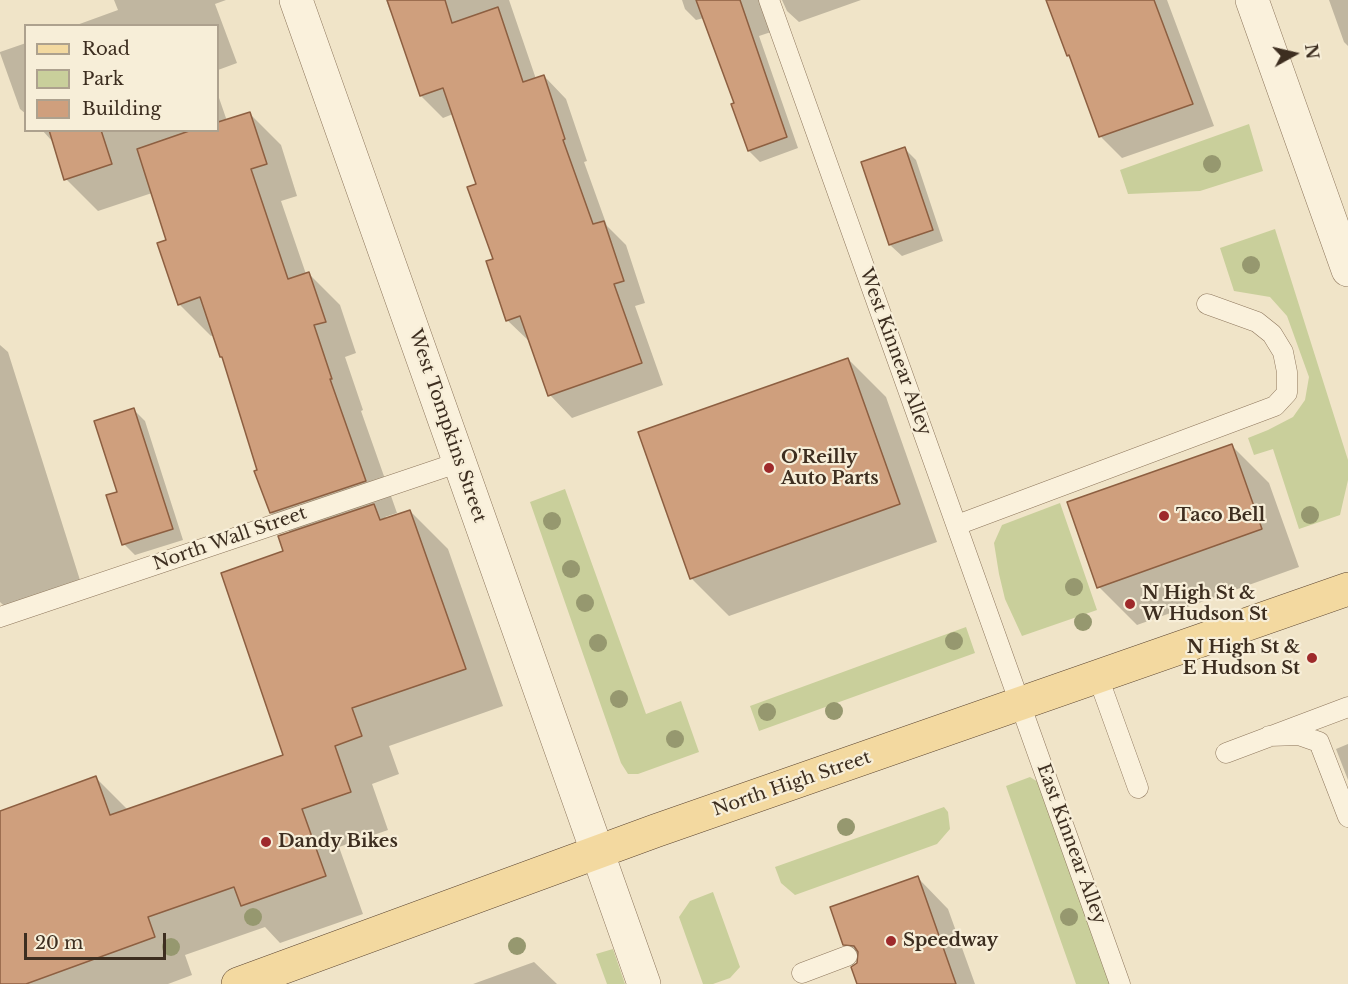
<!DOCTYPE html>
<style>
body{margin:0}
#map{position:relative;width:1348px;height:984px;overflow:hidden;background:#f0e4c8;font-family:"Libre Baskerville",serif}
canvas{display:block}
.legend{position:absolute;left:24px;top:24px;width:195px;height:108px;box-sizing:border-box;background:#f7eed8;border:2px solid #ada18e;margin:0;padding:8px 10px;list-style:none;font-size:18px;color:#3d2e20}
.legend li{display:flex;align-items:center;gap:12px;height:30px}
.legend b{width:30px;border:2px solid #ada18e}
.north{position:absolute;left:1264px;top:24px;width:60px;height:60px;-webkit-text-stroke:4px #f7eed8;paint-order:stroke;rotate:82deg;font-size:16px;font-weight:700;line-height:24px;text-align:center;color:#3d2e20}
.north::after{content:'';display:block;margin:auto;width:21px;height:27px;background:#3d2e20;clip-path:polygon(50% 0,100% 100%,50% 72%,0 100%)}
.scale{position:absolute;left:24px;top:933px;width:142px;height:27px;box-sizing:border-box;border:3px solid #3d2e20;border-top:0;padding-left:8px;font-size:18px;line-height:21px;white-space:nowrap;color:#3d2e20;-webkit-text-stroke:4px #f7eed8;paint-order:stroke}
</style>
<div id="map">
<canvas width="1348" height="984"></canvas>
<ul class="legend">
<li><b style="height:8px;background:#f3d9a0"></b>Road</li>
<li><b style="height:16px;background:#c9cf9b"></b>Park</li>
<li><b style="height:16px;background:#cf9f7d"></b>Building</li>
</ul>
<div class="north">N</div>
<div class="scale">20 m</div>
</div>
<script>
const g = document.querySelector('canvas').getContext('2d');
g.lineJoin = 'round';
function fill(path, color) { g.fillStyle = color; g.fill(path, 'evenodd'); }
const poly = rows => new Path2D(rows.map(r => 'M' + r).join(''));
function stroke(path, color, width, dash) { g.strokeStyle = color; g.lineWidth = width; g.lineCap = dash ? 'butt' : 'round'; g.setLineDash(dash || []); g.stroke(path); }
function write(font, color, halo, rows, align = 'center') {
  g.font = font + ' "Libre Baskerville",serif'; g.lineWidth = 4.5; g.setLineDash([]); g.textBaseline = 'middle'; g.strokeStyle = halo; g.fillStyle = color; for (const [text, x, y, turn = 0] of rows) {
    g.save(); g.translate(x, y); g.rotate((+turn || 0) * Math.PI / 180); g.textAlign = isNaN(turn) ? turn : align; if (halo) g.strokeText(text, 0, 0); g.fillText(text, 0, 0); g.restore();
  }
}
const green = poly([
 [1249,124,1263,171,1200,191,1128,194,1120,170],
 [1275,229,1348,460,1348,480,1340,515,1299,529,1273,449,1254,455,1248,438,1268,430,1293,417,1305,400,1309,377,1287,316,1270,297,1234,291,1220,248],
 [565,489,646,714,681,701,699,752,638,774,628,774,621,763,530,502],
 [1060,503,1097,610,1022,636,1005,599,999,574,994,543,1002,525],
 [966,627,975,653,759,731,750,706],
 [1030,777,1038,782,1111,984,1076,984,1006,786],
 [944,807,948,812,950,829,937,844,795,895,781,883,775,867],
 [713,892,740,967,730,978,713,984,703,984,679,917,690,901],
 [613,949,625,984,607,984,596,954]
]);
const shadow = poly([
 [114,0,226,0,215,4,237,63,218,70,218,26,74,26,118,10],
 [386,0,509,0,536,79,544,76,566,99,587,161,584,162,607,226,626,245,645,303,635,306,663,385,572,418,550,395,530,342,507,320,478,185,453,114,443,118,421,96,393,15,390,11],
 [682,0,776,0,774,31,759,36,798,148,760,162,749,151,736,104,704,18,696,20,685,9],
 [782,0,861,0,799,22,787,11],
 [1056,0,1167,0,1214,126,1122,158,1100,136,1073,60,1068,55],
 [1329,0,1348,0,1348,46,1344,42],
 [26,43,26,114,20,109,0,53,0,52],
 [218,95,227,121,249,113,281,145,297,196,281,201,306,274,308,273,340,305,356,353,345,357,363,410,361,411,397,513,385,517,388,519,410,511,448,549,503,706,389,746,399,774,372,784,388,830,339,847,363,914,280,943,265,927,185,955,192,975,168,984,0,984,0,813,96,778,128,810,285,756,285,552,291,533,271,513,224,359,214,335,211,336,179,304,168,241,152,193,98,211,66,179,53,140,52,141,42,130,218,130],
 [905,149,916,160,943,241,902,256,890,245,863,163],
 [0,345,8,352,85,596,17,618,0,602],
 [848,359,886,397,937,542,729,616,691,578],
 [134,410,145,421,183,540,135,555,124,544,119,493],
 [1231,445,1269,483,1299,567,1137,625,1099,587],
 [1348,744,1348,780,1336,749],
 [917,877,948,909,975,984,859,984,859,958,844,944],
 [534,962,557,984,473,984]
]);
const building = poly([
 [387,0,445,0,452,23,498,7,523,82,544,75,565,139,563,140,593,224,604,221,624,281,614,284,642,363,548,396,520,316,506,321,486,261,493,259,467,187,476,184,443,88,420,96,387,0],
 [696,0,740,0,787,137,748,151,731,104,734,103,696,0],
 [1046,0,1154,0,1193,104,1099,137,1069,55,1067,56,1046,0],
 [250,112,267,164,251,169,288,279,309,272,326,322,314,325,332,379,330,379,366,481,270,513,254,471,257,470,222,357,220,357,200,297,178,305,157,243,166,240,137,149,192,130,218,130,218,122,250,112],
 [49,130,101,130,112,164,64,180,49,130],
 [905,147,933,230,889,245,861,162,905,147],
 [848,358,900,504,690,579,638,432,848,358],
 [134,408,173,529,122,545,106,495,117,492,94,421,134,408],
 [1232,444,1262,529,1097,588,1067,502,1232,444],
 [374,504,380,520,410,510,466,669,352,708,362,736,335,746,351,792,302,809,326,876,241,906,234,887,148,917,155,937,26,984,0,984,0,811,96,776,110,815,283,755,221,573,283,551,278,536,374,504],
 [918,876,956,984,857,984,851,967,857,963,858,952,854,946,843,945,830,907,918,876]
]);
const service = poly([
 [769,0,1120,984],
 [957,525,1275,406,1287,393,1287,372,1283,352,1272,334,1257,322,1207,304],
 [0,617,460,462],
 [1098,677,1138,788],
 [1269,736,1299,735,1319,742,1348,817],
 [1226,753,1348,707],
 [802,973,847,956]
]);
const minor = poly([
 [296,0,644,984]
]);
const tertiary = poly([
 [1252,0,1348,270]
]);
const primary = poly([
 [238,984,655,831,1348,589]
]);
const trees = [
 [1212,164],
 [1251,265],
 [1310,515],
 [552,521],
 [571,569],
 [1074,587],
 [585,603],
 [1083,622],
 [954,641],
 [598,643],
 [619,699],
 [834,711],
 [767,712],
 [675,739],
 [846,827],
 [253,917],
 [1069,917],
 [517,946],
 [171,947]
];
const markers = [
 [769,468,6,"#9e2a2b"],
 [1164,516,6,"#9e2a2b"],
 [1130,604,6,"#9e2a2b"],
 [1312,658,6,"#9e2a2b"],
 [266,842,6,"#9e2a2b"],
 [891,941,6,"#9e2a2b"]
];
const streetNames = [
 ["West Kinnear Alley",895,352,70],
 ["West Tompkins Street",447,426,71],
 ["North Wall Street",230,539,-19],
 ["North High Street",792,784,-19],
 ["East Kinnear Alley",1071,844,70]
];
const poiNames = [
 ["O'Reilly",781,458],
 ["Auto Parts",781,479],
 ["Taco Bell",1176,516],
 ["N High St &",1142,594],
 ["W Hudson St",1142,615],
 ["N High St &",1300,648,"right"],
 ["E Hudson St",1300,669,"right"],
 ["Dandy Bikes",278,842],
 ["Speedway",903,941]
];
fill(green, '#c9cf9b');
fill(shadow, '#0003');
fill(building, '#cf9f7d');
stroke(building, '#8d5f41', 1.5);
stroke(service, '#8d765c', 21);
stroke(minor, '#8d765c', 34);
stroke(tertiary, '#8d765c', 34);
stroke(primary, '#5b4430', 34);
stroke(service, '#faf1dc', 20);
stroke(minor, '#faf1dc', 33);
stroke(tertiary, '#faf1dc', 33);
stroke(primary, '#f3d9a0', 33);
g.fillStyle = '#96986f';
for (const [x, y] of trees) { g.beginPath(); g.arc(x, y, 9, 0, 2 * Math.PI); g.fill(); }
for (const [x, y, r, color] of markers) { const dot = new Path2D(); dot.arc(x, y, r, 0, 2 * Math.PI); g.fillStyle = color; g.fill(dot); stroke(dot, '#f7eed8', 2); }
write('18px', '#3d2e20', '#f7eed8', streetNames);
write('bold 18px', '#3d2e20', '#f7eed8', poiNames, 'left');
</script>
